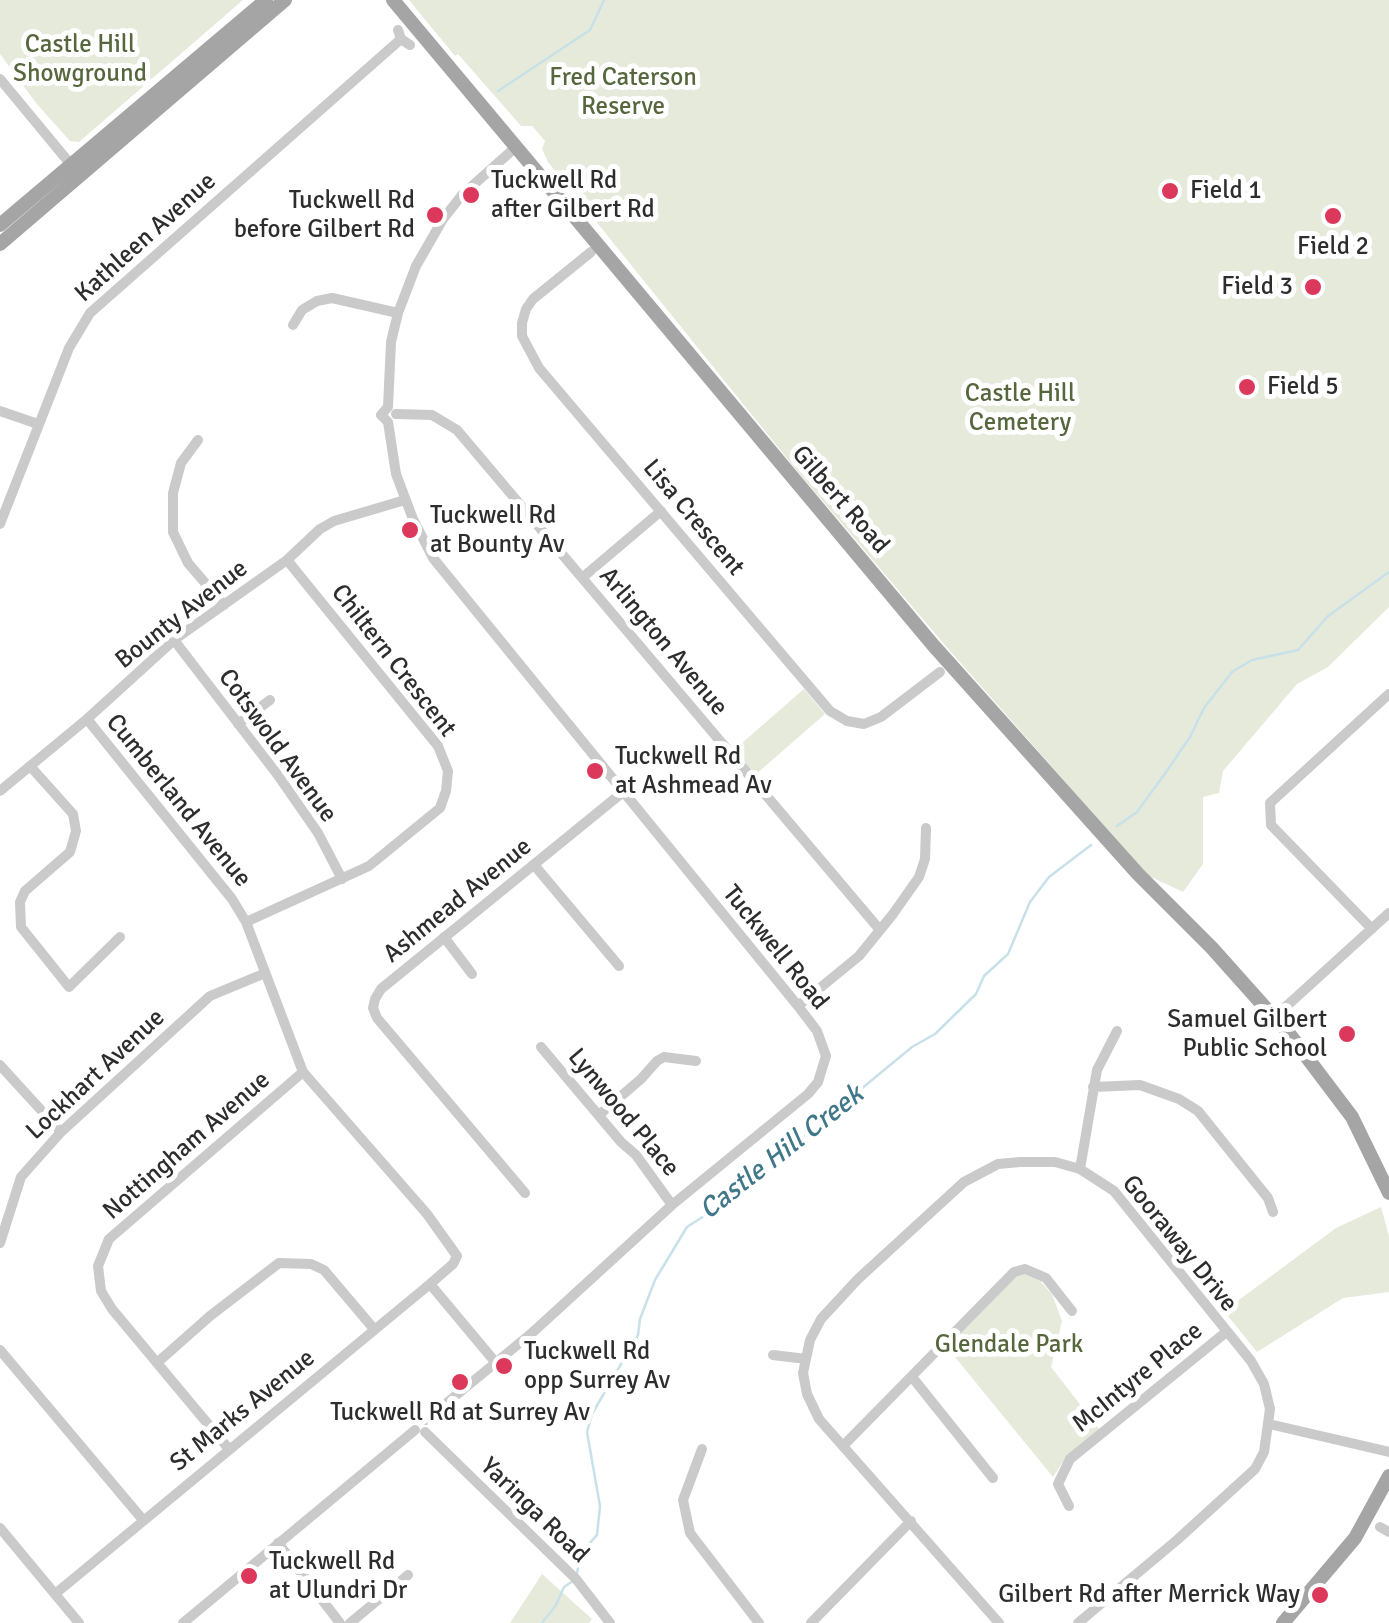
<!DOCTYPE html>
<style>
body{margin:0}
canvas{display:block;background:#fff}
</style>
<canvas width="1389" height="1623"></canvas>
<script>
const g = document.querySelector('canvas').getContext('2d');
g.lineJoin = 'round';
function fill(path, color) { g.fillStyle = color; g.fill(path, 'evenodd'); }
const poly = rows => new Path2D(rows.map(r => 'M' + r).join(''));
function stroke(path, color, width, dash) { g.strokeStyle = color; g.lineWidth = width; g.lineCap = dash ? 'butt' : 'round'; g.setLineDash(dash || []); g.stroke(path); }
function write(font, color, halo, rows, align = 'center') {
  g.font = font + ' Signika,sans-serif'; g.lineWidth = 10; g.setLineDash([]); g.textBaseline = 'middle'; g.strokeStyle = halo; g.fillStyle = color; for (const [text, x, y, turn = 0] of rows) {
    g.save(); g.translate(x, y); g.rotate((+turn || 0) * Math.PI / 180); g.textAlign = isNaN(turn) ? turn : align; if (halo) g.strokeText(text, 0, 0); g.fillText(text, 0, 0); g.restore();
  }
}
const green = poly([
 [0,0,243,0,79,142,70,141,36,103,0,54],
 [409,0,1389,0,1389,607,1328,667,1297,684,1223,771,1219,793,1203,797,1203,864,1183,892,1147,875,944,644,798,472,548,162,542,149,545,141,532,126,521,126,458,54,455,56],
 [804,689,825,714,755,775,734,750],
 [1381,1207,1389,1236,1389,1292,1343,1298,1257,1352,1224,1311,1336,1228],
 [1024,1274,1040,1281,1052,1294,1062,1321,1051,1367,1100,1430,1066,1457,1053,1477,946,1346,1014,1277],
 [542,1574,592,1619,589,1623,510,1623]
]);
const stream = poly([
 [498,91,590,30,604,0],
 [1117,826,1137,812,1164,775,1190,737,1204,708,1232,672,1252,660,1298,650,1328,616,1389,572],
 [577,1574,580,1554,597,1535,600,1506,587,1432,592,1414,638,1335,640,1319,655,1280,687,1227,718,1207,912,1047,935,1034,976,994,984,976,1008,954,1030,902,1049,877,1091,845],
 [542,1623,556,1605,564,1587,573,1581]
]);
const minor = poly([
 [398,30,401,39,410,45],
 [0,79,72,166],
 [591,252,533,299,526,309,522,323,522,336,539,368,830,711,847,721,864,724,881,717,940,672],
 [293,325,302,310,317,301,332,298,398,313],
 [388,407,381,415,388,422,396,474,413,519,433,558,798,1006,817,1031,826,1056,818,1082,808,1094,672,1205,533,1332,426,1420],
 [388,407,391,342,398,313,416,266,443,219,462,195,517,146],
 [0,411,38,424],
 [396,414,432,415,457,430,880,930],
 [198,440,181,463,173,493,173,532,188,563,224,605],
 [0,524,69,348,90,313,401,39],
 [582,578,661,511],
 [174,640,277,774,318,833,342,879],
 [238,724,270,700],
 [30,766,73,814,76,831,70,852,25,891,20,902,21,927,69,987,120,937],
 [0,791,87,719,174,640,287,560,320,529,334,521,405,500],
 [535,866,619,966],
 [246,922,369,866,440,808,446,791,448,771,438,746,287,560],
 [1372,929,1271,825,1270,803,1389,694],
 [444,937,472,974],
 [798,1006,859,956,893,914,919,877,925,859,926,828],
 [1280,1012,1389,913],
 [541,1047,621,1142,636,1155,672,1205],
 [0,1065,61,1132],
 [1093,1087,1140,1085,1179,1099,1198,1111,1268,1198,1273,1212],
 [599,1115,641,1079,657,1061,664,1057,696,1061],
 [1080,1169,1097,1070,1117,1031],
 [525,1193,377,1018,373,1008,375,999,381,989,623,792],
 [0,1243,21,1177,61,1132,210,996,263,974],
 [430,1284,496,1363],
 [0,1350,143,1520],
 [773,1355,806,1359],
 [158,1362,210,1316,279,1263,311,1264,324,1270,374,1329],
 [912,1377,993,1478],
 [1269,1424,1389,1452],
 [425,1432,576,1579,610,1623],
 [843,1446,1014,1272,1025,1269,1046,1278,1072,1311],
 [228,1448,112,1309,101,1291,98,1266,109,1239,303,1072],
 [702,1449,683,1500,690,1533,759,1623],
 [1069,1506,1058,1484,1070,1459,1225,1333],
 [1380,1527,1389,1532],
 [0,1528,79,1623],
 [278,1543,340,1623],
 [55,1594,430,1284,453,1264,457,1256,427,1214,303,1072,246,922,232,899,87,719],
 [183,1623,415,1430],
 [350,1623,408,1575],
 [811,1623,911,1521],
 [999,1623,819,1419,807,1394,803,1373,810,1340,821,1319,858,1279,964,1182,998,1164,1020,1162,1055,1162,1080,1169,1114,1191,1251,1361,1264,1384,1270,1409,1264,1452,1255,1469,1177,1540,1078,1623]
]);
const major = poly([
 [393,0,933,645,1138,874,1212,948,1270,1013],
 [0,225,266,0],
 [0,244,285,0],
 [1281,1023,1352,1117,1389,1193],
 [1283,1623,1355,1538,1389,1476]
]);
const markers = [
 [1170,191,10,"#db385b"],
 [471,195,10,"#db385b"],
 [435,215,10,"#db385b"],
 [1333,216,10,"#db385b"],
 [1313,287,10,"#db385b"],
 [1247,387,10,"#db385b"],
 [410,530,10,"#db385b"],
 [595,771,10,"#db385b"],
 [1347,1034,10,"#db385b"],
 [504,1366,10,"#db385b"],
 [460,1382,10,"#db385b"],
 [249,1576,10,"#db385b"],
 [1320,1595,10,"#db385b"]
];
const parkNames = [
 ["Castle Hill",80,45],
 ["Showground",80,74],
 ["Fred Caterson",623,78],
 ["Reserve",623,107],
 ["Castle Hill",1020,394],
 ["Cemetery",1020,423],
 ["Glendale Park",1009,1345]
];
const poiNames = [
 ["Tuckwell Rd",491,181],
 ["after Gilbert Rd",491,210],
 ["Field 1",1190,191],
 ["Tuckwell Rd",415,201,"right"],
 ["before Gilbert Rd",415,230,"right"],
 ["Field 2",1333,247,"center"],
 ["Field 3",1293,287,"right"],
 ["Field 5",1267,387],
 ["Tuckwell Rd",430,516],
 ["at Bounty Av",430,545],
 ["Tuckwell Rd",615,757],
 ["at Ashmead Av",615,786],
 ["Samuel Gilbert",1327,1020,"right"],
 ["Public School",1327,1049,"right"],
 ["Tuckwell Rd",524,1352],
 ["opp Surrey Av",524,1381],
 ["Tuckwell Rd at Surrey Av",460,1413,"center"],
 ["Tuckwell Rd",269,1562],
 ["at Ulundri Dr",269,1591],
 ["Gilbert Rd after Merrick Way",1300,1595,"right"]
];
const streetNames = [
 ["Kathleen Avenue",146,238,-42],
 ["Gilbert Road",840,500,49],
 ["Lisa Crescent",693,518,50],
 ["Bounty Avenue",182,615,-38],
 ["Arlington Avenue",663,642,50],
 ["Chiltern Crescent",393,661,52],
 ["Cotswold Avenue",277,746,54],
 ["Cumberland Avenue",178,801,51],
 ["Ashmead Avenue",458,901,-39],
 ["Tuckwell Road",775,948,51],
 ["Lockhart Avenue",96,1075,-43],
 ["Lynwood Place",623,1113,50],
 ["Nottingham Avenue",187,1146,-41],
 ["Gooraway Drive",1179,1244,51],
 ["McIntyre Place",1138,1378,-39],
 ["St Marks Avenue",243,1411,-39],
 ["Yaringa Road",534,1511,44]
];
const waterNames = [
 ["Castle Hill Creek",782,1153,-38]
];
fill(green, '#e5eadb');
stroke(stream, '#c8e1e9', 2.5);
stroke(minor, '#cacaca', 10);
stroke(major, '#a5a5a5', 14);
for (const [x, y, r, color] of markers) { const dot = new Path2D(); dot.arc(x, y, r, 0, 2 * Math.PI); g.fillStyle = color; g.fill(dot); stroke(dot, '#fff', 4); }
write('25px', '#56663d', '#fff', parkNames);
write('25px', '#2d2d2d', '#fff', poiNames, 'left');
write('25px', '#2d2d2d', '#fff', streetNames);
write('italic 28px', '#40788a', '#fff', waterNames);
</script>
